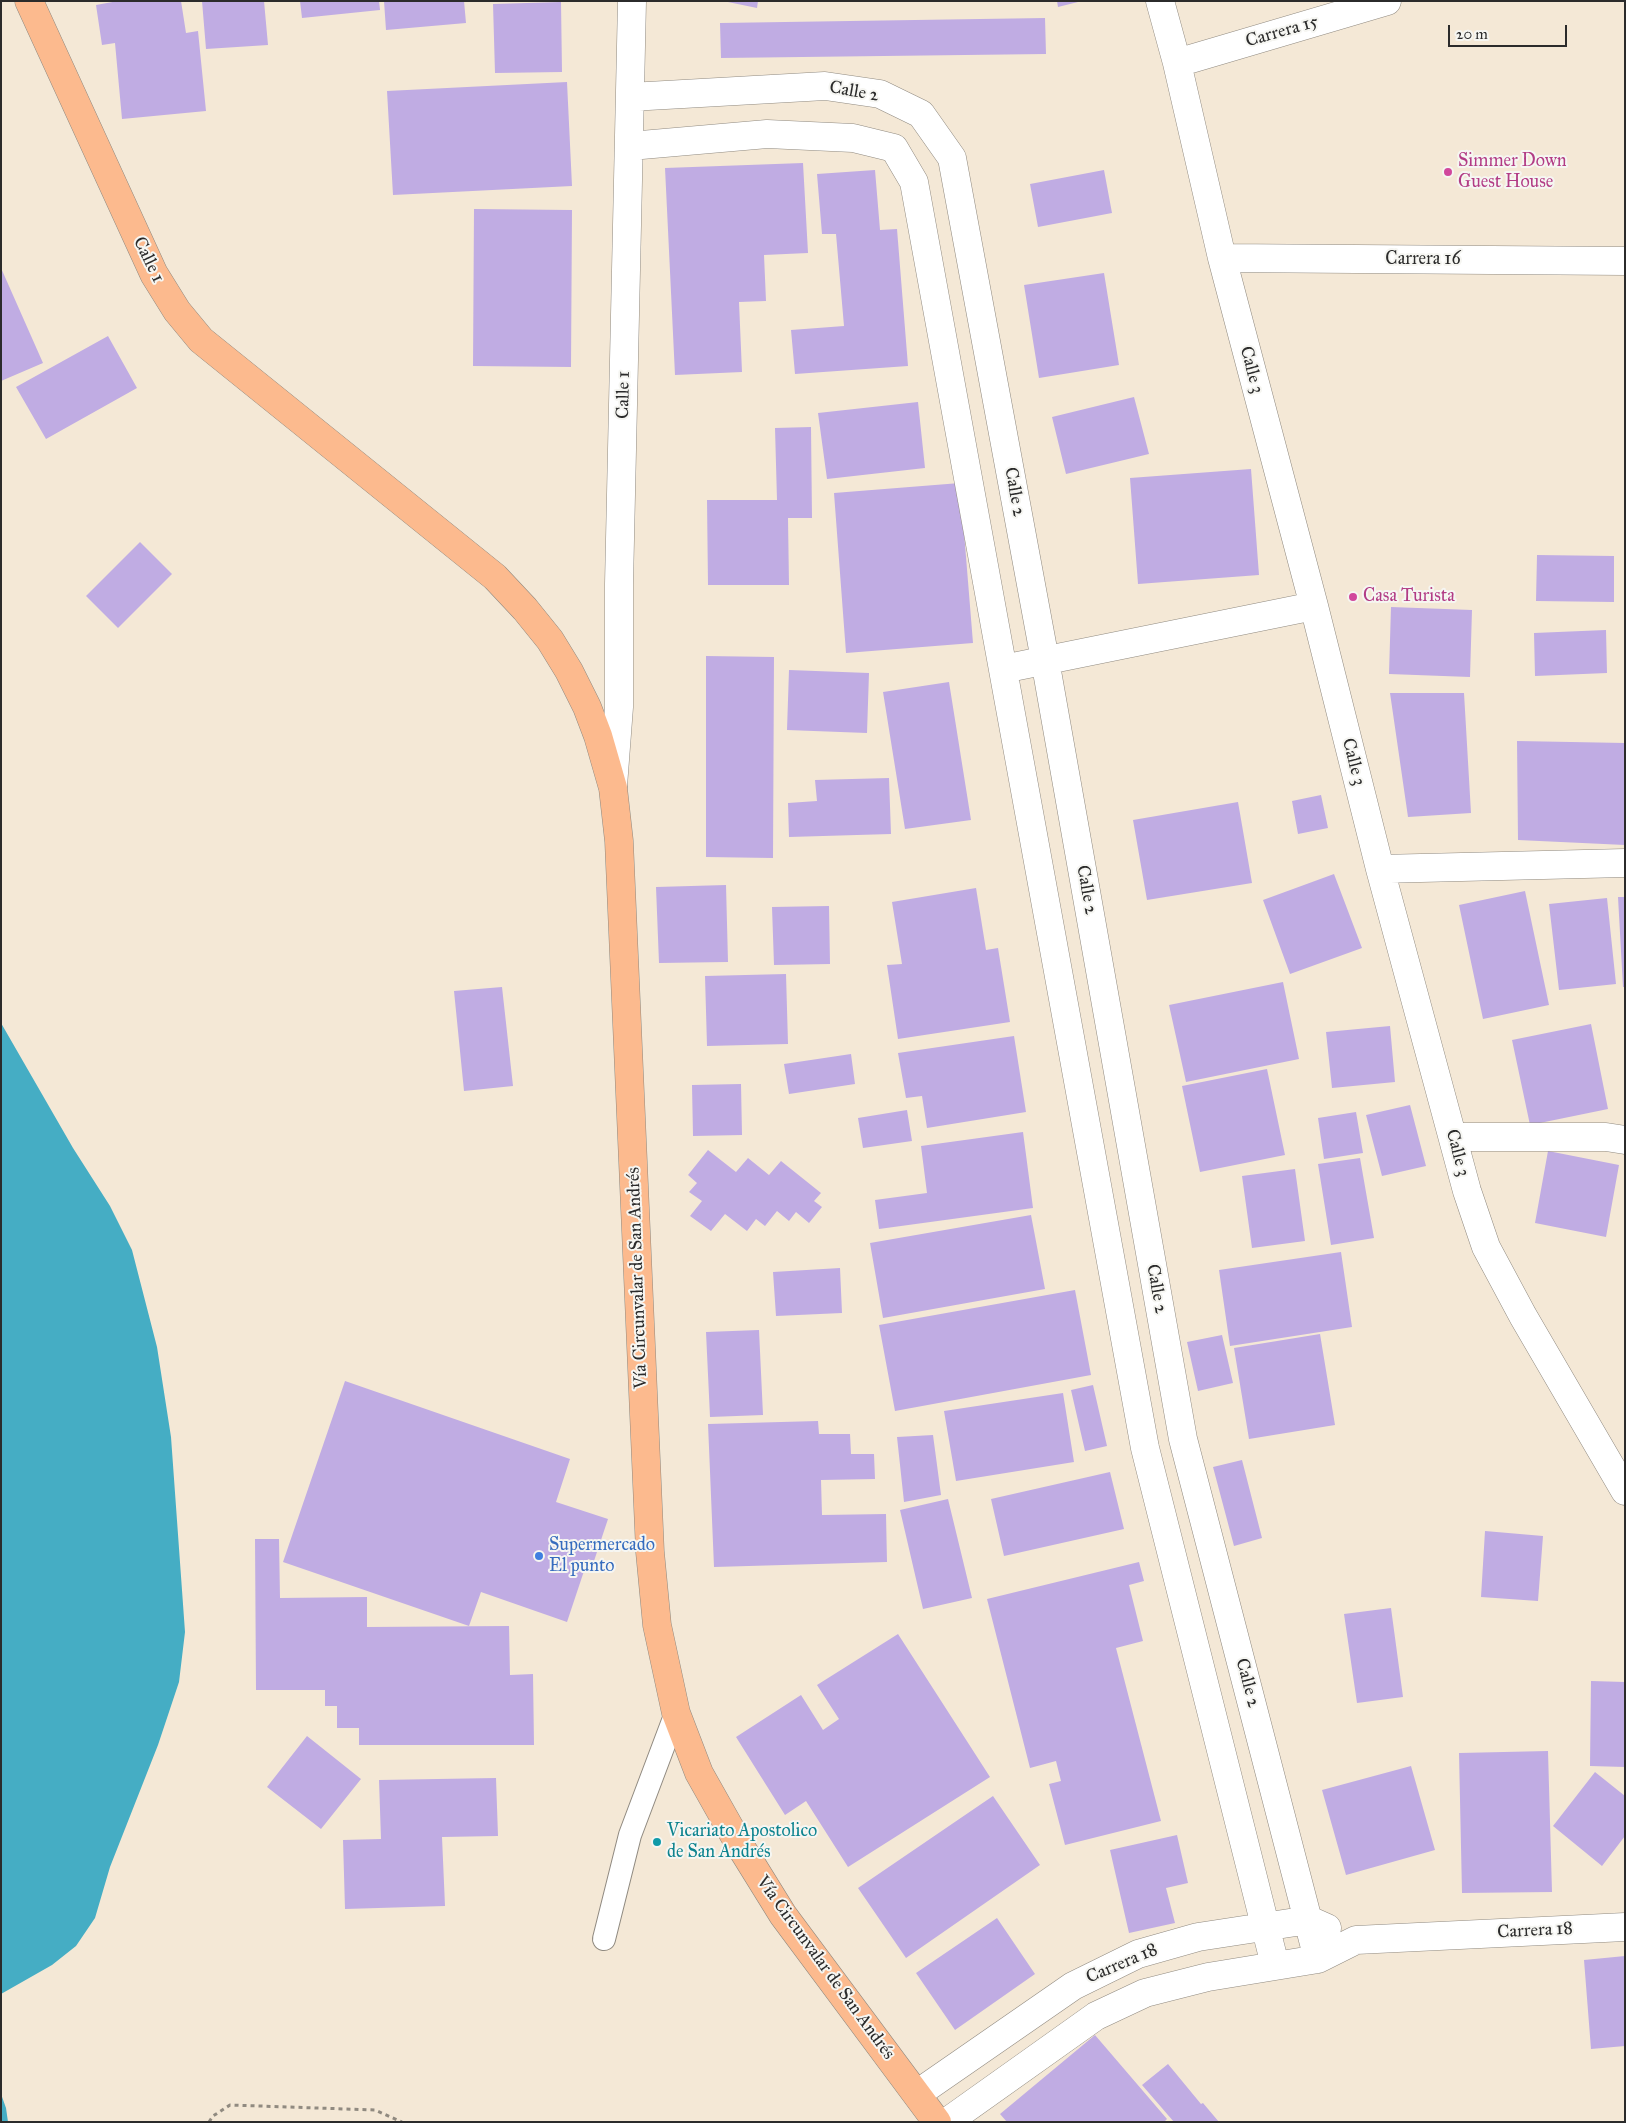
<!DOCTYPE html>
<meta charset="utf-8">
<style>
body{margin:0}
#map{position:relative;width:1626px;height:2123px;overflow:hidden;background:#f4e8d6;font-family:"IM FELL Great Primer",serif}
canvas{display:block}
.frame{position:absolute;inset:0;border:2px solid #2b2b2b;pointer-events:none}
.scale{position:absolute;left:1448px;top:25px;width:119px;height:22px;box-sizing:border-box;border:2px solid #2b2b2b;border-top:0;padding-left:6px;font-size:15px;line-height:18px;white-space:nowrap;color:#2b2b2b;-webkit-text-stroke:4px #f6f6f2;paint-order:stroke}
</style>
<div id="map">
<canvas width="1626" height="2123"></canvas>
<div class="frame"></div>
<div class="scale">20 m</div>
</div>
<script>
const g = document.querySelector('canvas').getContext('2d');
g.lineJoin = 'round';
function fill(path, color) { g.fillStyle = color; g.fill(path, 'evenodd'); }
const poly = rows => new Path2D(rows.map(r => 'M' + r).join(''));
function stroke(path, color, width, dash) { g.strokeStyle = color; g.lineWidth = width; g.lineCap = dash ? 'butt' : 'round'; g.setLineDash(dash || []); g.stroke(path); }
function write(font, color, halo, rows, align = 'center') {
  g.font = font + ' "IM FELL Great Primer",serif'; g.lineWidth = 4; g.setLineDash([]); g.textBaseline = 'middle'; g.strokeStyle = halo; g.fillStyle = color; for (const [text, x, y, turn = 0] of rows) {
    g.save(); g.translate(x, y); g.rotate((+turn || 0) * Math.PI / 180); g.textAlign = isNaN(turn) ? turn : align; if (halo) g.strokeText(text, 0, 0); g.fillText(text, 0, 0); g.restore();
  }
}
const water = poly([
 [1,1023,73,1148,110,1206,132,1250,157,1347,171,1437,185,1632,179,1682,158,1745,110,1867,95,1918,76,1946,52,1965,1,1994],
 [1,2094,6,2108,8,2122,1,2122]
]);
const building = poly([
 [118,1,181,1,186,33,198,31,206,111,122,119,115,43,102,45,96,5],
 [202,1,264,1,268,45,206,49],
 [300,1,379,1,380,10,302,18],
 [384,1,464,1,466,23,386,30],
 [723,1,758,1,757,8],
 [1057,1,1078,1,1078,2,1058,7],
 [561,2,562,72,495,73,493,4],
 [1045,18,1046,54,721,58,720,23],
 [567,82,572,186,393,195,387,91],
 [803,163,808,253,764,255,766,301,739,302,742,372,675,375,665,168],
 [875,170,880,230,897,229,908,366,795,374,791,330,844,326,836,234,822,234,817,174],
 [1104,170,1112,213,1038,227,1030,184],
 [474,209,572,210,571,367,473,366],
 [1,268,43,363,1,381],
 [1104,273,1119,365,1039,378,1024,285],
 [108,336,137,388,46,439,16,387],
 [1134,397,1149,454,1066,474,1052,417],
 [918,402,925,468,827,479,818,413],
 [811,427,812,518,788,518,789,585,708,585,707,500,777,500,775,428],
 [1251,469,1259,575,1138,584,1130,478],
 [960,483,973,643,846,653,834,493],
 [140,542,172,574,118,628,86,596],
 [1537,555,1614,556,1614,602,1536,601],
 [1391,607,1472,610,1470,677,1389,674],
 [1606,630,1607,673,1535,676,1534,633],
 [706,656,774,657,773,858,706,857],
 [789,670,869,673,867,733,787,730],
 [949,682,971,820,905,829,883,692],
 [1390,693,1464,693,1471,813,1408,817],
 [1517,741,1625,743,1625,845,1518,840],
 [889,778,891,834,789,837,788,803,817,801,815,780],
 [1321,795,1328,828,1298,834,1292,801],
 [1238,802,1252,883,1147,900,1133,820],
 [1334,874,1362,948,1290,974,1263,900],
 [726,885,728,962,659,963,656,887],
 [976,888,986,950,998,948,1010,1022,898,1039,887,965,902,964,892,902],
 [1525,891,1549,1005,1483,1019,1459,905],
 [1618,897,1625,897,1625,987,1623,987],
 [1607,898,1616,984,1559,990,1549,904],
 [829,906,830,964,774,965,772,907],
 [786,974,788,1044,707,1046,705,976],
 [1283,982,1299,1059,1186,1082,1169,1005],
 [502,987,513,1086,464,1091,454,991],
 [1591,1024,1608,1109,1530,1125,1512,1040],
 [1390,1026,1395,1082,1332,1088,1326,1032],
 [1014,1036,1026,1112,927,1128,922,1096,906,1098,898,1053],
 [851,1054,855,1084,789,1094,784,1064],
 [1267,1069,1285,1155,1200,1172,1182,1086],
 [741,1084,742,1135,693,1136,692,1085],
 [1410,1105,1426,1166,1382,1176,1366,1115],
 [907,1110,912,1141,863,1148,858,1118],
 [1356,1112,1363,1153,1324,1159,1318,1118],
 [1023,1132,1033,1208,879,1229,875,1200,927,1193,921,1146],
 [708,1150,736,1172,748,1158,769,1175,781,1161,821,1193,814,1201,822,1207,809,1223,796,1212,789,1221,777,1211,765,1226,756,1219,747,1231,725,1214,711,1231,690,1216,702,1201,689,1192,697,1183,688,1175],
 [1548,1151,1619,1165,1606,1237,1535,1223],
 [1360,1158,1374,1238,1331,1245,1318,1164],
 [1295,1169,1305,1241,1252,1248,1242,1176],
 [1031,1215,1045,1289,883,1318,870,1243],
 [1341,1252,1352,1327,1230,1346,1219,1270],
 [840,1268,842,1313,776,1316,773,1272],
 [1075,1290,1091,1375,895,1411,879,1325],
 [759,1330,763,1415,710,1417,706,1332],
 [1320,1334,1335,1425,1249,1439,1234,1348],
 [1222,1335,1233,1383,1198,1391,1187,1342],
 [345,1381,570,1459,556,1502,608,1519,594,1561,588,1559,567,1622,481,1592,469,1626,283,1562],
 [1093,1385,1107,1446,1085,1451,1071,1390],
 [1063,1393,1074,1462,956,1481,944,1411],
 [818,1421,819,1434,850,1434,851,1454,874,1454,875,1479,821,1480,822,1515,886,1514,887,1562,714,1567,708,1424],
 [933,1435,941,1495,904,1502,897,1437],
 [1242,1460,1262,1538,1234,1546,1213,1467],
 [1110,1472,1124,1529,1004,1556,991,1499],
 [948,1499,972,1598,923,1609,900,1510],
 [1485,1531,1543,1536,1538,1601,1481,1597],
 [255,1539,279,1539,280,1598,367,1597,367,1627,509,1626,510,1675,533,1674,534,1745,359,1745,359,1728,337,1728,337,1706,325,1706,325,1690,256,1690],
 [1139,1562,1144,1581,1129,1585,1143,1641,1116,1648,1161,1821,1065,1845,1049,1784,1061,1781,1056,1761,1030,1768,987,1599],
 [1391,1608,1403,1697,1357,1703,1344,1614],
 [898,1634,990,1777,848,1867,806,1801,785,1815,736,1737,801,1695,823,1730,839,1719,817,1685],
 [1591,1681,1625,1682,1625,1767,1590,1766],
 [307,1736,361,1779,321,1829,267,1787],
 [1548,1751,1552,1892,1462,1893,1459,1753],
 [1411,1766,1435,1850,1346,1875,1322,1790],
 [1595,1772,1625,1796,1625,1836,1602,1866,1553,1826],
 [496,1778,498,1836,442,1837,445,1906,345,1909,343,1840,381,1839,379,1780],
 [993,1796,1040,1865,906,1958,858,1888],
 [1177,1835,1188,1883,1166,1888,1175,1923,1129,1933,1110,1850],
 [997,1918,1035,1974,955,2030,916,1973],
 [1625,1956,1625,2046,1591,2049,1584,1960],
 [1095,2035,1167,2119,1164,2122,1007,2122,1000,2114],
 [1168,2064,1201,2104,1203,2103,1219,2122,1174,2122,1142,2085]
]);
const path = poly([
 [209,2122,213,2116,230,2105,375,2110,402,2122]
]);
const service = poly([
 [604,1939,630,1835,676,1713]
]);
const minor = poly([
 [1160,1,1177,63,1222,258,1314,606,1380,869,1467,1191,1486,1247,1523,1316,1625,1491],
 [1177,63,1387,1],
 [630,97,825,86,880,94,921,114,952,158,1045,660,1183,1439,1318,1959],
 [630,146,767,134,853,138,894,148,914,182,1145,1448,1275,1965],
 [1222,258,1625,261],
 [1003,669,1314,606],
 [613,786,619,707,619,584,632,1],
 [1380,869,1625,863],
 [1453,1137,1606,1137,1625,1140],
 [917,2094,1073,1986,1138,1954,1198,1937,1309,1920,1327,1928],
 [947,2122,1096,2016,1145,1993,1208,1977,1318,1959,1356,1940,1625,1927]
]);
const trunk = poly([
 [29,1,154,274,177,311,201,340,495,577,525,609,550,640,569,671,587,707,598,736,613,788,619,841,650,1552,657,1625,676,1713,699,1773,739,1844,783,1915,937,2122]
]);
const markers = [
 [1448,172,5,"#d1479c"],
 [1353,597,5,"#d1479c"],
 [539,1556,5,"#3f7fe0"],
 [657,1842,5,"#0f9aa8"]
];
const streetNames = [
 ["Carrera 15",1282,32,-16],
 ["Calle 2",854,92,10],
 ["Calle 1",148,260,64],
 ["Carrera 16",1423,260],
 ["Calle 3",1251,370,75],
 ["Calle 1",624,395,-89],
 ["Calle 2",1014,492,80],
 ["Calle 3",1353,762,76],
 ["Calle 2",1086,890,80],
 ["Calle 3",1457,1153,75],
 ["Vía Circunvalar de San Andrés",638,1278,-92],
 ["Calle 2",1156,1289,80],
 ["Calle 2",1247,1683,75],
 ["Carrera 18",1535,1931,-3],
 ["Carrera 18",1122,1964,-23],
 ["Vía Circunvalar de San Andrés",825,1968,54]
];
const hotelNames = [
 ["Simmer Down",1458,162],
 ["Guest House",1458,183],
 ["Casa Turista",1363,597]
];
const shopNames = [
 ["Supermercado",549,1546],
 ["El punto",549,1567]
];
const cultureNames = [
 ["Vicariato Apostolico",667,1832],
 ["de San Andrés",667,1853]
];
fill(water, '#45adc4');
fill(building, '#c0ace3');
stroke(service, '#908a80', 24);
stroke(minor, '#908a80', 29);
stroke(trunk, '#908a80', 29);
stroke(path, '#908a80', 3, [4, 4]);
stroke(service, '#fff', 22);
stroke(minor, '#fff', 28);
stroke(trunk, '#fcba8e', 28);
for (const [x, y, r, color] of markers) { const dot = new Path2D(); dot.arc(x, y, r, 0, 2 * Math.PI); g.fillStyle = color; g.fill(dot); stroke(dot, '#f6f6f2', 2); }
write('18px', '#2b2b2b', '#f6f6f2', streetNames);
write('18px', '#b23c85', '#f6f6f2', hotelNames, 'left');
write('18px', '#366cbe', '#f6f6f2', shopNames, 'left');
write('18px', '#0d838f', '#f6f6f2', cultureNames, 'left');
</script>
